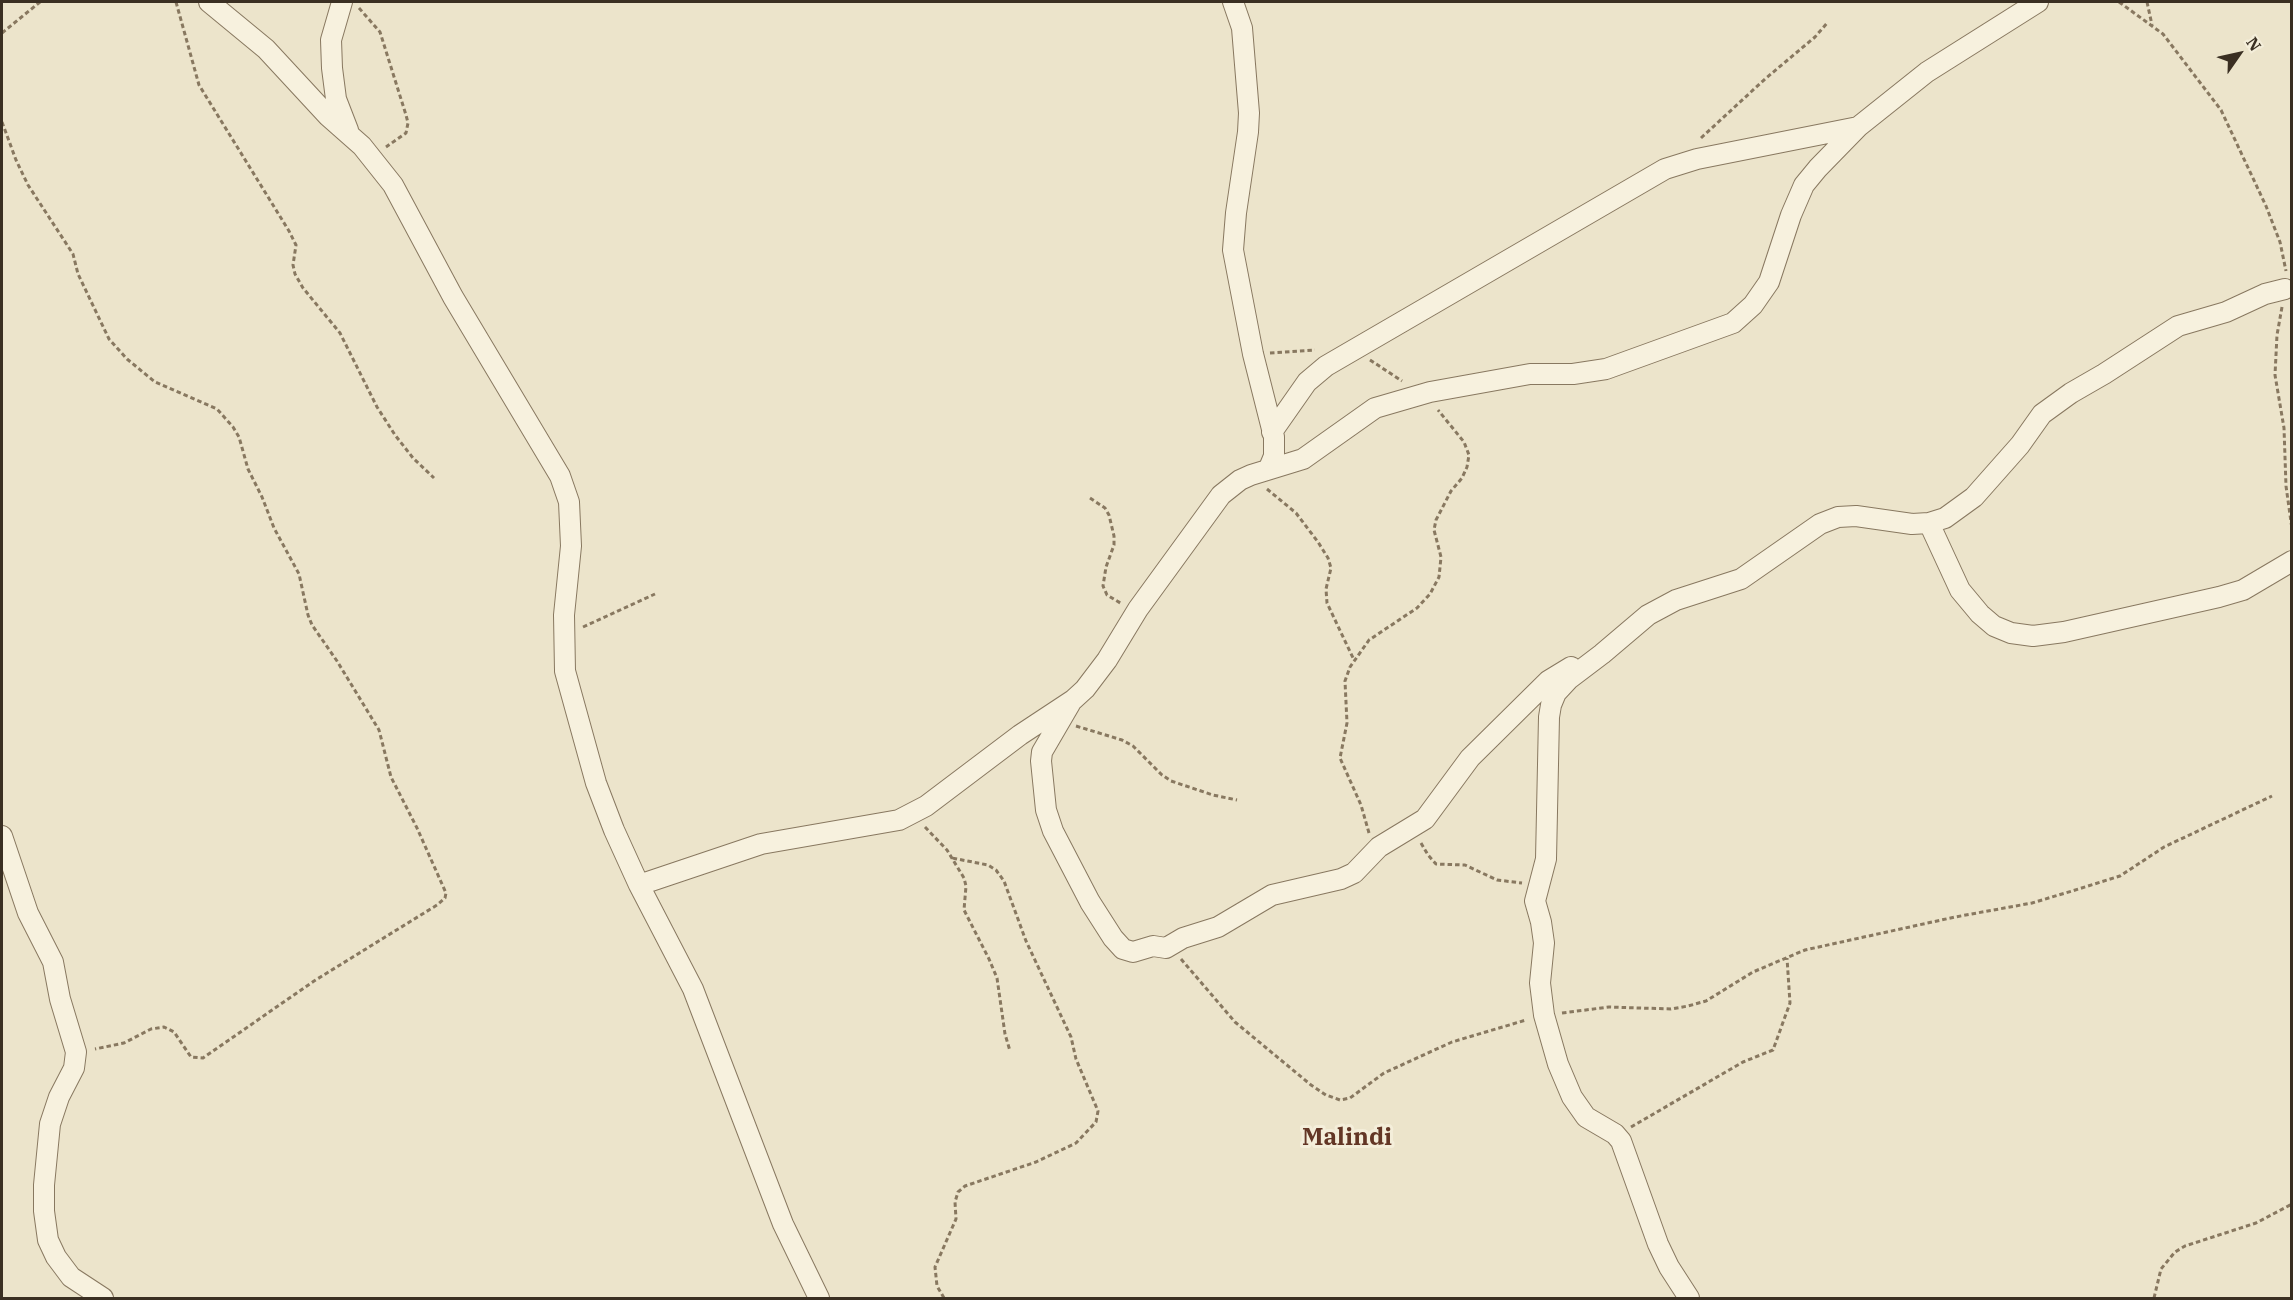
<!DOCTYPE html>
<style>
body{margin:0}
#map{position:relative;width:2293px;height:1300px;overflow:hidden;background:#ece4cb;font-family:"IBM Plex Serif",serif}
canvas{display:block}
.frame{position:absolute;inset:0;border:3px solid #3a2f22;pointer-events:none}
.north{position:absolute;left:2209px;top:24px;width:60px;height:60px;-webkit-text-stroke:4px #f4eeda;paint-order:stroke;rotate:56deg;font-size:16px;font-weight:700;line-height:24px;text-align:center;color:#3a2f22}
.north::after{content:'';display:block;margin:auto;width:21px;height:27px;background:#3a2f22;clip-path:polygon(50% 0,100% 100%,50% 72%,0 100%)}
</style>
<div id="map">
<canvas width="2293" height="1300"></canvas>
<div class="frame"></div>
<div class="north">N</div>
</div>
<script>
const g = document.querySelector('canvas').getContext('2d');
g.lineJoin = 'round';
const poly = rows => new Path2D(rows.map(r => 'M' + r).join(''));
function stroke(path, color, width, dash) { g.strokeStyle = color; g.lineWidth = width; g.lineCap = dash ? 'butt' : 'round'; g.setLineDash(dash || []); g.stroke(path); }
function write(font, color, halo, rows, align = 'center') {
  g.font = font + ' "IBM Plex Serif",serif'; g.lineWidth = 6; g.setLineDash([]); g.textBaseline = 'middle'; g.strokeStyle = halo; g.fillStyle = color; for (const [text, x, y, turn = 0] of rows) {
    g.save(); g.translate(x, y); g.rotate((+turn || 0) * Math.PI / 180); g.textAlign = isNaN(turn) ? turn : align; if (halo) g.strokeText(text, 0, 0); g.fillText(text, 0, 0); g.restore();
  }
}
const path = poly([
 [176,2,199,85,289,231,296,245,293,265,295,274,303,288,340,333,377,407,395,435,413,458,434,478],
 [2119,2,2163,34,2221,110,2266,206,2280,242,2286,271],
 [2147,2,2152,25],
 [359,8,380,32,406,115,408,123,406,133,386,147],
 [2,33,40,2],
 [2,122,16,160,28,185,73,254,78,274,109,339,127,359,155,382,217,409,233,427,239,437,248,469,262,497,274,528,299,574,308,615,312,625,337,661,379,730,391,777,417,828,446,893,445,898,437,905,314,981,203,1058,191,1057,174,1032,164,1027,151,1029,124,1043,95,1049],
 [1701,138,1765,79,1815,37,1828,22],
 [2282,307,2277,335,2275,375,2284,428,2286,486,2292,529],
 [1270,353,1315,350],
 [1370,360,1402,381],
 [1267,489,1296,513,1318,542,1328,558,1331,568,1326,589,1327,603,1354,660],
 [1090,498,1105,508,1109,515,1114,536,1114,545,1106,567,1103,586,1107,595,1122,604],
 [583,627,655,594],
 [1076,726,1122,740,1133,746,1162,775,1171,781,1213,795,1237,800],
 [925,827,947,850,964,878,966,886,964,910,989,959,997,978,1005,1034,1010,1051],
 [1369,833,1361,805,1340,758,1347,723,1345,681,1350,667,1369,640,1417,608,1430,594,1439,577,1441,557,1434,530,1436,520,1451,491,1462,478,1467,467,1469,455,1464,442,1438,410],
 [1421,843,1428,855,1436,864,1465,865,1497,880,1522,883],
 [1181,959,1235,1022,1311,1085,1326,1095,1340,1100,1350,1098,1384,1073,1452,1042,1526,1020],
 [1562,1013,1609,1007,1671,1009,1688,1006,1706,1001,1753,972,1805,950,1955,917,2032,903,2072,891,2120,876,2164,847,2272,796],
 [1631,1127,1743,1062,1773,1050,1790,1003,1787,958],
 [944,1298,937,1286,935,1267,956,1219,955,1202,958,1192,965,1186,1036,1162,1076,1143,1096,1122,1098,1111,1076,1059,1071,1037,1026,941,1004,881,996,870,988,865,952,858],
 [2154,1298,2161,1269,2175,1252,2185,1246,2256,1223,2292,1204]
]);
const minor = poly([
 [209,2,266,49,328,116,362,146,393,185,453,297,560,476,569,502,571,546,564,615,565,671,596,783,614,830,639,885,693,989,783,1224,819,1298],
 [342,2,331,40,332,68,336,99,348,130],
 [1233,2,1242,28,1249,113,1248,132,1236,213,1233,250,1253,354,1274,437,1274,456,1269,468],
 [1272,432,1307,382,1326,366,1665,169,1697,159,1858,127],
 [1929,523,1960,590,1980,614,1994,626,2011,633,2033,636,2064,632,2219,597,2243,590,2292,561],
 [1070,704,1042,752,1041,761,1046,810,1053,831,1090,902,1113,938,1123,949,1133,952,1153,946,1166,948,1183,938,1218,927,1272,895,1341,879,1354,873,1379,847,1425,819,1470,758,1548,681,1571,667],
 [2,836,28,913,53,962,60,999,76,1052,74,1068,59,1097,50,1124,44,1185,44,1211,48,1240,56,1257,71,1277,103,1298],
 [639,885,761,844,899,820,926,806,1020,735,1073,700,1085,689,1107,660,1138,609,1221,495,1240,480,1251,475,1303,459,1375,408,1430,392,1530,374,1573,374,1606,369,1733,323,1753,305,1769,282,1791,215,1804,185,1818,168,1858,127,1927,72,2038,2],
 [1689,1298,1669,1267,1658,1244,1621,1141,1615,1134,1586,1117,1572,1097,1558,1064,1544,1015,1540,983,1544,943,1541,922,1535,901,1546,859,1549,717,1551,705,1556,693,1569,679,1602,654,1648,615,1676,600,1741,579,1820,524,1838,517,1856,516,1912,524,1929,523,1945,518,1974,497,2020,445,2042,414,2071,393,2104,374,2178,326,2226,312,2265,294,2285,289]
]);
const quarterNames = [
 ["Malindi",1347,1138]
];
stroke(minor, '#887860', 22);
stroke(path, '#887860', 3, [4.5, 3]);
stroke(minor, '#f7f1de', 20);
write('bold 24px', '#633625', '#f4eeda', quarterNames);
</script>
